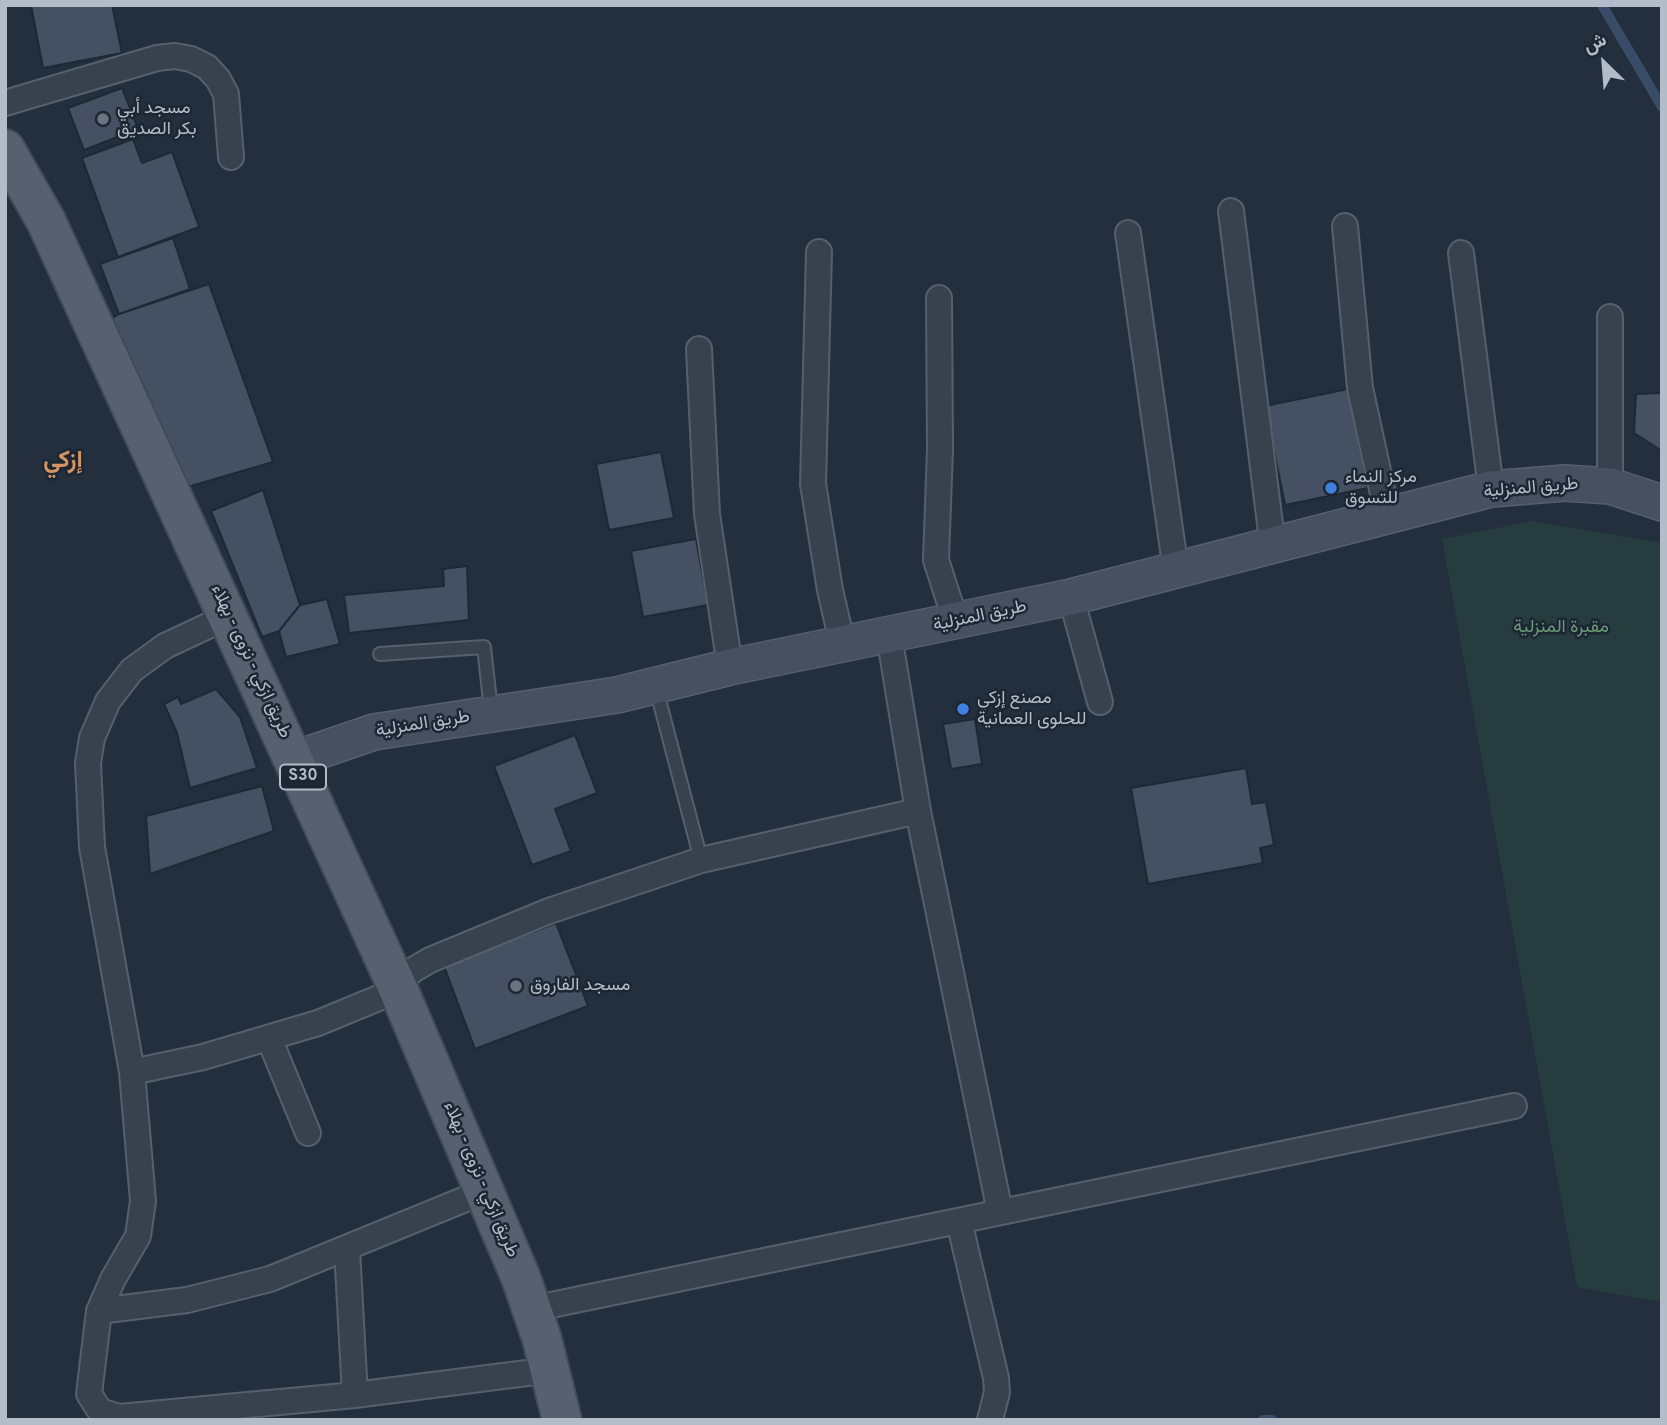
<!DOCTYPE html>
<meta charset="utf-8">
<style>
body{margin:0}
#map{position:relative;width:1667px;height:1425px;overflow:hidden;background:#242f3e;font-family:Overpass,Vazirmatn,sans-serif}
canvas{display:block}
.frame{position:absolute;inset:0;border:7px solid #b4bcc9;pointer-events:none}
.north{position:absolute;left:1569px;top:28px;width:70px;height:70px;-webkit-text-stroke:5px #1d2633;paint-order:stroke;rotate:335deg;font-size:19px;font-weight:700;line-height:28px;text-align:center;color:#b4bcc9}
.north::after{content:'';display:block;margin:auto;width:24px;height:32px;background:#b4bcc9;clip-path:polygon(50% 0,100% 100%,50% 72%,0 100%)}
</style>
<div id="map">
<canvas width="1667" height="1425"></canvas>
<div class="frame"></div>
<div class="north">ش</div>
</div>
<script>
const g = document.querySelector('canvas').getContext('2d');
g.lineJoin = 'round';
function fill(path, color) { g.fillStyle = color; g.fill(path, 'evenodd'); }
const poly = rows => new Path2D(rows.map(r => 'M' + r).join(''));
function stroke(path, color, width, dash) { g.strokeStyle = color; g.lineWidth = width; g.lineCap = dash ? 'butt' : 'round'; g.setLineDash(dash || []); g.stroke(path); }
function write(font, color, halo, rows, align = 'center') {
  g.font = font + ' Overpass,Vazirmatn,sans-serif'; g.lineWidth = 5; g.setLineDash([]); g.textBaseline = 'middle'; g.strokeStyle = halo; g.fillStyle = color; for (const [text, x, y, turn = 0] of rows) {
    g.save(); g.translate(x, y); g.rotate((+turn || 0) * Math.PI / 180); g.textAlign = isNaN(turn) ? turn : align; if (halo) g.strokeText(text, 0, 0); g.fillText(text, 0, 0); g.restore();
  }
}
const green = poly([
 [1532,521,1662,543,1662,1302,1577,1287,1442,539]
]);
const stream = poly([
 [1602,5,1662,107],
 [1263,1420,1272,1420]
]);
const building = poly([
 [31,5,112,5,122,53,43,68,31,5],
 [122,88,138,129,84,150,68,108,122,88],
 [133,139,142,163,172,152,199,227,118,257,82,158,133,139],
 [173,238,190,289,119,314,100,264,173,238],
 [209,284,273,462,174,491,107,321,119,314,209,284],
 [1348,389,1368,488,1285,505,1265,406,1348,389],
 [1662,393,1662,451,1634,433,1636,394,1662,393],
 [661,452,674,518,609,530,596,464,661,452],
 [263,490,300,605,279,631,262,637,211,511,263,490],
 [696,539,708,605,643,617,631,551,696,539],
 [467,566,469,620,349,633,344,595,444,586,443,569,467,566],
 [327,599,340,644,286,657,279,631,300,605,327,599],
 [216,689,240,717,257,768,190,788,177,733,164,704,178,697,181,704,216,689],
 [975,719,982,764,951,769,943,724,975,719],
 [575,735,597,793,555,809,571,851,532,865,494,766,575,735],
 [1246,768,1252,804,1266,802,1274,845,1260,848,1263,863,1148,884,1131,788,1246,768],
 [262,786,274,831,150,874,146,816,262,786],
 [556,923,588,1006,475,1049,444,966,556,923]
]);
const lane = poly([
 [380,654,484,647,491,710],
 [656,688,701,860]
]);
const street = poly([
 [5,103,157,58,175,56,191,59,207,67,218,79,226,94,231,157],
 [1231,211,1273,548],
 [1345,226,1360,388,1388,517],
 [1128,233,1176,571],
 [819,252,813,484,830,590,843,646],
 [1461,253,1491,489],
 [939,298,940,449,936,560,956,622],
 [699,349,707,514,730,667],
 [1610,486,1610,317],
 [1071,597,1100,702],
 [229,616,165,646,132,670,108,701,92,738,88,763,92,847,132,1072,143,1201,138,1236,113,1279,99,1311,89,1394,100,1411,119,1417,355,1395,550,1370],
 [889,635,918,811,1000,1212],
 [269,1038,308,1133],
 [132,1072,203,1057,318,1023,381,997,413,970,430,960,549,911,701,860,918,811],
 [959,1221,996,1378,997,1392,990,1420],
 [347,1249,355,1395],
 [532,1309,1514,1106],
 [99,1311,187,1300,270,1279,485,1191]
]);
const secondary = poly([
 [295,759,374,732,617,695,730,667,1071,597,1491,489,1565,483,1610,486,1662,503]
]);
const primary = poly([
 [5,149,46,221,396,984,521,1278,542,1339,562,1420]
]);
const markers = [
 [103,119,7,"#6b7280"],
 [1331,488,7,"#3f7fe0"],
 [963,709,7,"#3f7fe0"],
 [516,986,7,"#6b7280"]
];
const shields = [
 [303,777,46]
];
const shieldNames = [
 ["S30",303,777]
];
const poiNames = [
 ["مسجد أبي",117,109],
 ["بكر الصديق",117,130],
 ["مركز النماء",1345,478],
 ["للتسوق",1345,499],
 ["مصنع إزكي",977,699],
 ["للحلوى العمانية",977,720],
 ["مسجد الفاروق",530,986]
];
const streetNames = [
 ["طريق المنزلية",1531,489,-5],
 ["طريق المنزلية",980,617,-12],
 ["طريق ازكي - نزوى - بهلاء",250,662,65],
 ["طريق المنزلية",423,725,-9],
 ["طريق ازكي - نزوى - بهلاء",480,1180,67]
];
const parkNames = [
 ["مقبرة المنزلية",1561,628]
];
const districtNames = [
 ["إزكي",63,462]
];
fill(green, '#263c3f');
stroke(stream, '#394c67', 10);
fill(building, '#455162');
stroke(building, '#1f2835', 2);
stroke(lane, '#565f6c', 16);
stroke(street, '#565f6c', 28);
stroke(secondary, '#565f6c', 38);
stroke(primary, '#414a57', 42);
stroke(lane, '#38414e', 12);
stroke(street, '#38414e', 24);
stroke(secondary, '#465061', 35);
stroke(primary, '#56606e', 38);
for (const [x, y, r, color] of markers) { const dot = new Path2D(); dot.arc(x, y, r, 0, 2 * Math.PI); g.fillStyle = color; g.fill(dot); stroke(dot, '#1d2633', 2.5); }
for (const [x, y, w] of shields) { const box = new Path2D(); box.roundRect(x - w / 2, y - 12.5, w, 25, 5); g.fillStyle = '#1d2633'; g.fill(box); stroke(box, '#b4bcc9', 2); }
write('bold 16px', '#b4bcc9', null, shieldNames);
write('18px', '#b4bcc9', '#1d2633', poiNames, 'left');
write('18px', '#b4bcc9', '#1d2633', streetNames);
write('18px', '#6b9a76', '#1d2633', parkNames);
write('bold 24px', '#d59563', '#1d2633', districtNames);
</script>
